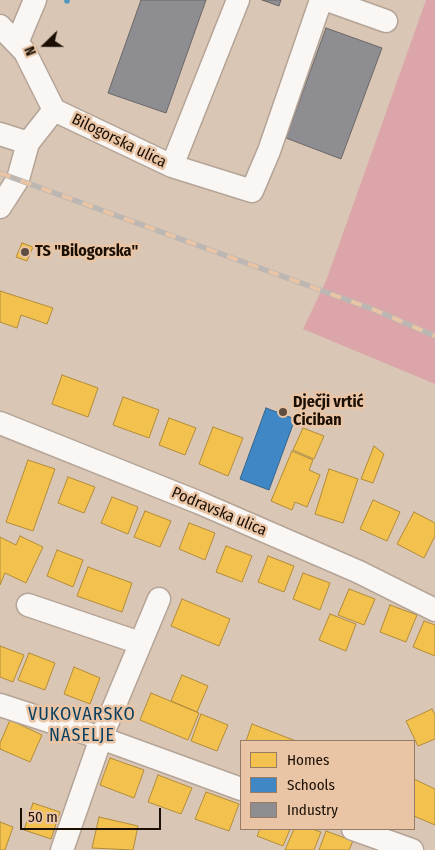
<!DOCTYPE html>
<meta charset="utf-8">
<style>
body{margin:0}
#map{position:relative;width:435px;height:850px;overflow:hidden;background:#dac6b5;font-family:"Fira Sans Condensed",sans-serif}
canvas{display:block}
.legend{position:absolute;left:240px;top:740px;width:175px;height:90px;box-sizing:border-box;background:#e9c5a6;border:1px solid #977c65;margin:0;padding:6px 9px;list-style:none;font-size:15px;color:#1b0f04}
.legend li{display:flex;align-items:center;gap:10px;height:25px}
.legend b{width:25px;border:1px solid #977c65}
.north{position:absolute;left:20px;top:20px;width:50px;height:50px;-webkit-text-stroke:4px #e9c5a6;paint-order:stroke;rotate:248deg;font-size:14px;font-weight:700;line-height:20px;text-align:center;color:#1b0f04}
.north::after{content:'';display:block;margin:auto;width:18px;height:22px;background:#1b0f04;clip-path:polygon(50% 0,100% 100%,50% 72%,0 100%)}
.scale{position:absolute;left:20px;top:808px;width:141px;height:22px;box-sizing:border-box;border:2px solid #1b0f04;border-top:0;padding-left:6px;font-size:15px;line-height:18px;white-space:nowrap;color:#1b0f04;-webkit-text-stroke:4px #e9c5a6;paint-order:stroke}
</style>
<div id="map">
<canvas width="435" height="850"></canvas>
<ul class="legend">
<li><b style="height:14px;background:#f2c14e"></b>Homes</li>
<li><b style="height:14px;background:#3f88c5"></b>Schools</li>
<li><b style="height:14px;background:#8d8d92"></b>Industry</li>
</ul>
<div class="north">N</div>
<div class="scale">50 m</div>
</div>
<script>
const g = document.querySelector('canvas').getContext('2d');
g.lineJoin = 'round';
function fill(path, color) { g.fillStyle = color; g.fill(path, 'evenodd'); }
const poly = rows => new Path2D(rows.map(r => 'M' + r).join(''));
function stroke(path, color, width, dash) { g.strokeStyle = color; g.lineWidth = width; g.lineCap = dash ? 'butt' : 'round'; g.setLineDash(dash || []); g.stroke(path); }
function write(font, color, halo, rows, align = 'center') {
  g.font = font + ' "Fira Sans Condensed",sans-serif'; g.lineWidth = 5; g.setLineDash([]); g.textBaseline = 'middle'; g.strokeStyle = halo; g.fillStyle = color; for (const [text, x, y, turn = 0] of rows) {
    g.save(); g.translate(x, y); g.rotate((+turn || 0) * Math.PI / 180); g.textAlign = isNaN(turn) ? turn : align; if (halo) g.strokeText(text, 0, 0); g.fillText(text, 0, 0); g.restore();
  }
}
const green = poly([
 [426,0,435,0,435,384,303,329,326,281]
]);
const homes = poly([
 [22,243,33,247,27,261,16,257,22,243],
 [0,291,53,308,47,324,21,315,17,328,0,322,0,291],
 [62,375,98,388,88,417,52,404,62,375],
 [123,397,159,410,149,438,113,425,123,397],
 [169,418,196,428,185,455,159,445,169,418],
 [213,427,243,438,228,476,199,464,213,427],
 [303,428,324,436,314,459,293,450,303,428],
 [374,446,384,454,373,483,361,479,374,446],
 [292,451,313,460,309,470,320,475,307,507,295,502,292,510,271,501,292,451],
 [28,460,55,469,33,531,6,522,28,460],
 [329,469,358,479,343,523,315,514,329,469],
 [68,477,95,487,84,513,58,503,68,477],
 [112,497,138,507,128,534,101,523,112,497],
 [373,500,400,512,387,541,360,529,373,500],
 [145,511,171,521,160,547,134,537,145,511],
 [414,512,435,523,435,536,424,558,397,544,414,512],
 [189,523,215,533,205,560,179,549,189,523],
 [20,536,43,547,26,583,5,573,0,585,0,537,16,545,20,536],
 [226,546,252,556,242,582,216,572,226,546],
 [57,550,83,560,73,587,47,576,57,550],
 [268,556,294,566,284,592,258,582,268,556],
 [88,567,132,583,122,612,77,596,88,567],
 [303,573,330,583,320,610,293,599,303,573],
 [349,589,375,599,364,625,338,615,349,589],
 [182,599,230,619,219,646,171,626,182,599],
 [390,605,417,615,406,642,380,632,390,605],
 [330,614,356,624,346,651,319,640,330,614],
 [424,621,435,625,435,656,413,647,424,621],
 [0,646,24,655,13,682,0,677,0,646],
 [29,653,55,663,45,690,18,680,29,653],
 [74,667,100,678,90,704,64,694,74,667],
 [182,675,208,686,197,712,171,701,182,675],
 [151,693,199,713,188,740,140,720,151,693],
 [432,709,435,715,435,739,418,746,406,721,432,709],
 [201,714,228,725,217,751,191,741,201,714],
 [10,720,42,735,30,762,0,749,0,743,10,720],
 [252,724,296,741,246,741,252,724],
 [110,758,144,770,134,798,100,785,110,758],
 [158,775,192,788,181,814,148,802,158,775],
 [414,779,435,789,435,825,414,816,414,779],
 [206,792,239,804,229,831,195,819,206,792],
 [33,803,60,812,51,839,24,830,33,803],
 [99,817,138,826,133,850,92,848,99,817],
 [0,822,13,827,5,850,0,850,0,822],
 [260,829,290,829,283,846,257,836,260,829],
 [294,829,312,829,321,832,314,850,285,850,294,829],
 [326,831,353,841,349,850,319,850,326,831]
]);
const schools = poly([
 [266,408,295,419,269,490,240,479,266,408]
]);
const industry = poly([
 [141,0,206,0,166,113,108,93,141,0],
 [262,0,281,0,279,6,262,0],
 [326,28,382,48,341,159,286,138,326,28]
]);
const stream = poly([
 [67,1,67,0]
]);
const minor = poly([
 [327,0,386,21],
 [0,26,25,52,54,110],
 [17,43,35,0],
 [0,134,28,143],
 [172,166,238,0],
 [0,207,18,179,28,143,54,110,172,166,252,191,269,151,321,0],
 [0,423,200,503,359,572,435,610],
 [28,605,140,643],
 [0,705,101,738,241,789],
 [353,829,412,850],
 [62,850,101,738,159,599]
]);
const rail = poly([
 [0,173,375,310,435,336]
]);
const markers = [
 [25,252,5,"#5e4f42"],
 [283,412,5,"#5e4f42"]
];
const streetNames = [
 ["Bilogorska ulica",119,141,26],
 ["Podravska ulica",219,512,23]
];
const poiNames = [
 ["TS \"Bilogorska\"",35,252],
 ["Dječji vrtić",293,403],
 ["Ciciban",293,421]
];
const neighbourhoodNames = [
 ["VUKOVARSKO",82,715],
 ["NASELJE",82,736]
];
fill(green, '#dba5a9');
fill(homes, '#f2c14e');
stroke(homes, '#b28c38', 1);
fill(schools, '#3f88c5');
stroke(schools, '#34648b', 1);
fill(industry, '#8d8d92');
stroke(industry, '#6b6767', 1);
stroke(stream, '#4f96bf', 5.5);
stroke(minor, '#b4a497', 25);
stroke(minor, '#f9f6f4', 22);
stroke(rail, '#bcb7b2', 5.5);
stroke(rail, '#e9c5a6', 4, [11]);
for (const [x, y, r, color] of markers) { const dot = new Path2D(); dot.arc(x, y, r, 0, 2 * Math.PI); g.fillStyle = color; g.fill(dot); stroke(dot, '#e9c5a6', 2); }
write('16px', '#1b0f04', '#e9c5a6', streetNames);
write('bold 16px', '#1b0f04', '#e9c5a6', poiNames, 'left');
g.letterSpacing = '1px';
write('18px', '#053d5f', '#e9c5a6', neighbourhoodNames);
g.letterSpacing = '0px';
</script>
